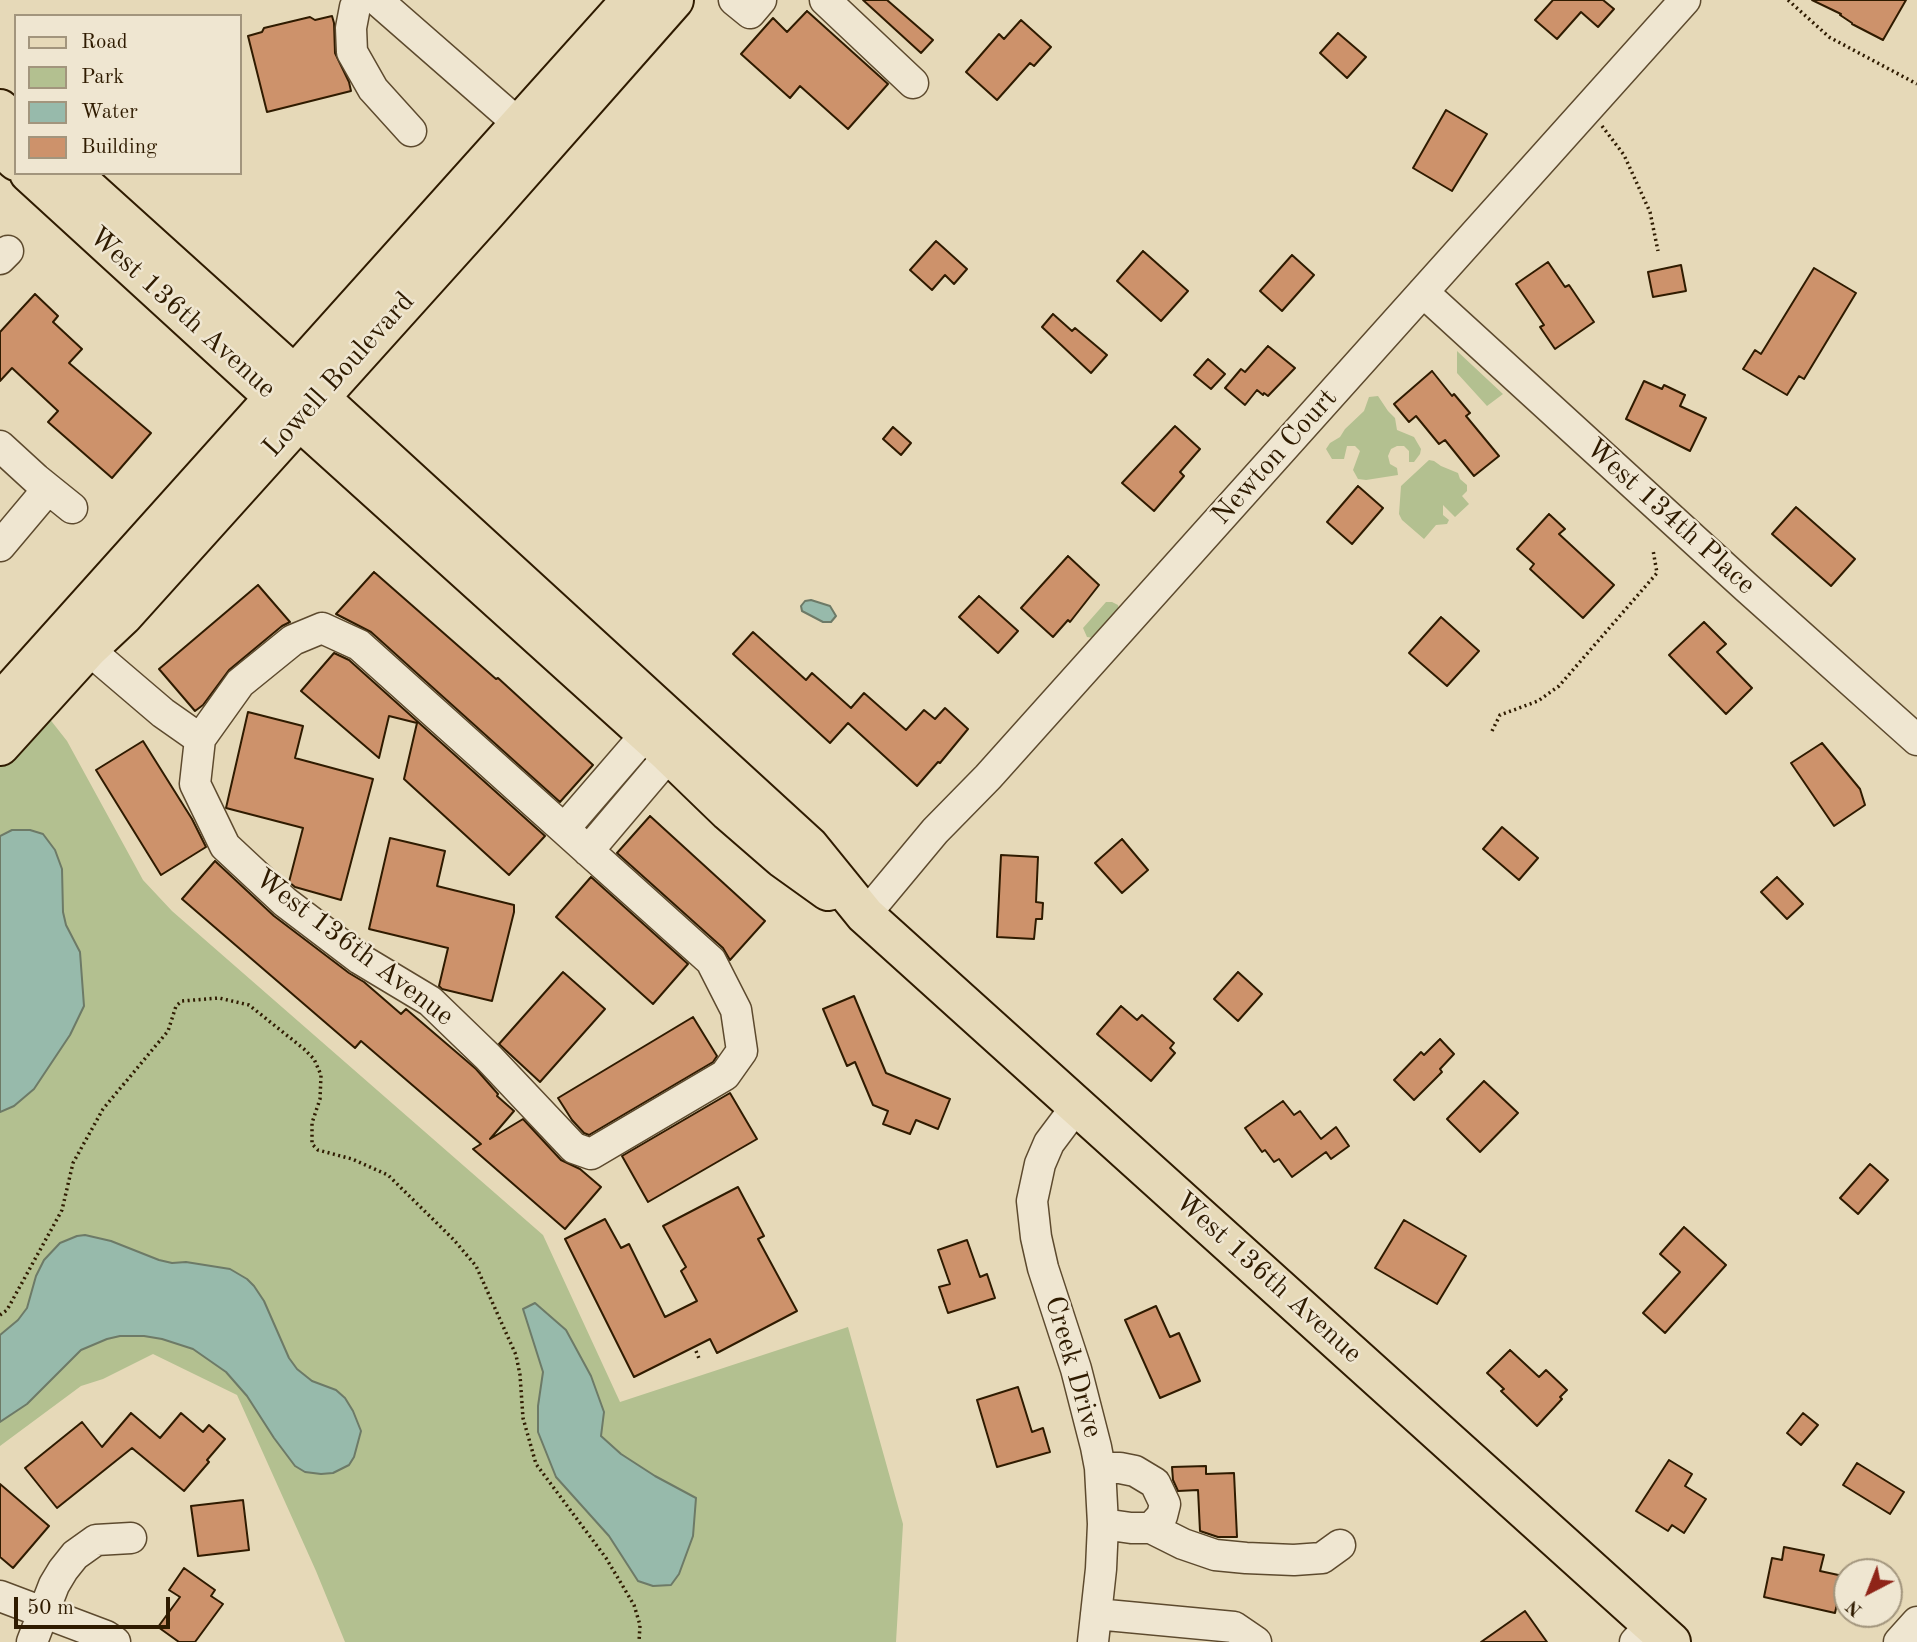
<!DOCTYPE html>
<style>
body{margin:0}
#map{position:relative;width:1917px;height:1642px;overflow:hidden;background:#e6d9b8;font-family:"Old Standard TT",serif}
canvas{display:block}
.legend{position:absolute;left:14px;top:14px;width:228px;height:161px;box-sizing:border-box;background:#efe6d1;border:2px solid #a2957d;margin:0;padding:9px 12px;list-style:none;font-size:21px;color:#2f1b00}
.legend li{display:flex;align-items:center;gap:14px;height:35px}
.legend b{width:35px;border:2px solid #a2957d}
.north{position:absolute;left:1833px;top:1558px;width:70px;height:70px;box-sizing:border-box;background:#efe6d1;border:2px solid #a2957d;border-radius:50%;rotate:222deg;font-size:19px;font-weight:700;line-height:28px;text-align:center;color:#2f1b00}
.north::after{content:'';display:block;margin:auto;width:24px;height:32px;background:#8f2418;clip-path:polygon(50% 0,100% 100%,50% 72%,0 100%)}
.scale{position:absolute;left:14px;top:1597px;width:156px;height:32px;box-sizing:border-box;border:4px solid #2f1b00;border-top:0;padding-left:9px;font-size:21px;line-height:24px;white-space:nowrap;color:#2f1b00;-webkit-text-stroke:5px #efe6d1;paint-order:stroke}
</style>
<div id="map">
<canvas width="1917" height="1642"></canvas>
<ul class="legend">
<li><b style="height:9px;background:#e6d9b8"></b>Road</li>
<li><b style="height:19px;background:#b3c090"></b>Park</li>
<li><b style="height:19px;background:#97baab"></b>Water</li>
<li><b style="height:19px;background:#cd926b"></b>Building</li>
</ul>
<div class="north">N</div>
<div class="scale">50 m</div>
</div>
<script>
const g = document.querySelector('canvas').getContext('2d');
g.lineJoin = 'round';
function fill(path, color) { g.fillStyle = color; g.fill(path, 'evenodd'); }
const poly = rows => new Path2D(rows.map(r => 'M' + r).join(''));
function stroke(path, color, width, dash) { g.strokeStyle = color; g.lineWidth = width; g.lineCap = dash ? 'butt' : 'round'; g.setLineDash(dash || []); g.stroke(path); }
function write(font, color, halo, rows, align = 'center') {
  g.font = font + ' "Old Standard TT",serif'; g.lineWidth = 5; g.setLineDash([]); g.textBaseline = 'middle'; g.strokeStyle = halo; g.fillStyle = color; for (const [text, x, y, turn = 0] of rows) {
    g.save(); g.translate(x, y); g.rotate((+turn || 0) * Math.PI / 180); g.textAlign = isNaN(turn) ? turn : align; if (halo) g.strokeText(text, 0, 0); g.fillText(text, 0, 0); g.restore();
  }
}
const green = poly([
 [1457,351,1503,394,1487,406,1457,373],
 [1378,396,1388,411,1395,418,1397,430,1414,437,1421,449,1420,454,1414,462,1409,462,1409,451,1404,446,1397,446,1391,449,1388,456,1390,464,1397,468,1398,475,1366,480,1358,479,1353,470,1360,451,1355,446,1347,446,1344,459,1332,459,1326,449,1330,443,1340,437,1345,429,1364,411,1369,397],
 [1429,460,1434,461,1441,466,1458,473,1460,479,1467,485,1467,491,1462,496,1469,504,1455,517,1443,505,1443,515,1449,520,1447,524,1436,525,1424,539,1402,520,1399,514,1401,486],
 [1106,602,1112,602,1118,605,1119,611,1094,638,1087,637,1083,628],
 [45,713,67,741,143,880,172,911,543,1235,620,1402,848,1327,903,1524,896,1642,345,1642,316,1571,237,1395,153,1354,103,1379,81,1386,0,1446,0,763]
]);
const water = poly([
 [811,600,830,606,836,616,831,622,823,622,802,611,801,606,805,601,811,600],
 [12,830,30,830,43,834,55,850,62,869,63,912,66,925,80,952,84,1006,70,1035,34,1089,14,1106,0,1112,0,836,12,830],
 [85,1235,111,1241,159,1260,172,1263,186,1262,230,1269,247,1279,254,1286,264,1301,289,1358,297,1369,312,1381,336,1390,345,1398,353,1411,361,1431,354,1457,349,1465,333,1473,321,1474,305,1472,295,1466,274,1438,247,1396,226,1372,193,1349,162,1339,144,1336,120,1336,107,1339,81,1350,27,1404,0,1422,0,1335,18,1320,27,1308,36,1276,44,1260,60,1243,77,1236,85,1235],
 [535,1303,566,1330,591,1376,604,1412,601,1436,621,1454,655,1476,696,1498,693,1536,679,1574,671,1585,653,1586,638,1581,609,1536,556,1477,538,1432,538,1406,543,1372,523,1309,535,1303]
]);
const building = poly([
 [863,0,887,0,933,40,921,53,863,0],
 [1553,0,1603,0,1614,9,1598,27,1581,12,1557,39,1535,20,1553,0],
 [1812,0,1906,0,1883,40,1852,24,1852,23,1840,15,1841,14,1812,0],
 [807,11,888,84,848,129,800,86,790,98,741,54,773,18,787,32,807,11],
 [332,16,334,23,335,53,349,82,351,91,267,112,248,36,262,32,264,28,310,17,315,20,332,16],
 [1021,20,1051,47,1034,66,1030,63,997,100,966,72,999,34,1004,39,1021,20],
 [1338,33,1366,57,1347,78,1320,53,1338,33],
 [1446,110,1487,134,1452,191,1413,168,1446,110],
 [936,241,967,269,954,284,945,275,932,290,910,270,936,241],
 [1143,251,1188,291,1161,321,1117,281,1143,251],
 [1292,255,1314,275,1282,311,1260,291,1292,255],
 [1548,262,1565,287,1569,285,1594,322,1555,349,1540,327,1544,325,1516,284,1548,262],
 [1681,265,1686,291,1653,297,1648,272,1681,265],
 [1814,268,1856,293,1804,379,1799,376,1787,395,1743,369,1755,350,1761,354,1814,268],
 [35,294,58,316,53,322,82,349,69,363,151,433,112,478,48,422,58,411,12,368,0,381,0,332,35,294],
 [1053,314,1072,331,1075,328,1107,355,1091,373,1042,327,1053,314],
 [1268,346,1295,368,1268,396,1264,393,1263,395,1257,390,1245,405,1225,388,1241,369,1245,372,1268,346],
 [1208,359,1225,374,1211,389,1194,375,1208,359],
 [1432,371,1452,396,1454,394,1470,413,1466,416,1499,456,1474,476,1445,440,1439,444,1416,416,1409,422,1394,404,1432,371],
 [1644,381,1662,389,1664,385,1685,395,1680,406,1706,418,1690,451,1626,419,1644,381],
 [1175,426,1200,449,1180,472,1184,476,1154,511,1122,483,1175,426],
 [893,427,911,443,901,455,883,439,893,427],
 [1358,486,1383,508,1352,544,1327,522,1358,486],
 [1796,507,1855,559,1831,586,1772,534,1796,507],
 [1549,514,1565,529,1559,534,1614,585,1583,618,1530,569,1534,564,1517,549,1549,514],
 [1068,556,1099,585,1070,622,1068,620,1053,637,1021,608,1068,556],
 [374,572,496,679,498,678,593,765,560,802,371,632,336,614,374,572],
 [258,585,290,622,282,626,229,670,203,705,195,711,159,669,258,585],
 [979,596,1018,631,998,653,959,617,979,596],
 [1441,617,1479,651,1447,686,1409,653,1441,617],
 [1704,622,1726,644,1717,652,1752,688,1726,714,1669,655,1704,622],
 [753,632,806,680,812,673,851,708,864,693,906,730,924,710,935,719,945,708,968,729,940,763,938,762,917,786,848,723,830,743,733,654,753,632],
 [334,653,349,660,545,836,509,875,404,779,417,723,389,716,379,758,301,691,334,653],
 [248,712,303,726,295,758,373,779,341,900,295,887,289,882,303,828,226,808,248,712],
 [143,741,192,819,206,847,161,875,96,770,143,741],
 [1822,743,1860,789,1865,805,1834,826,1791,763,1822,743],
 [650,816,765,921,730,960,723,948,617,853,650,816],
 [1502,827,1538,858,1519,880,1483,849,1502,827],
 [390,838,445,851,437,886,514,905,514,912,492,1001,442,989,439,986,448,948,369,929,390,838],
 [1122,839,1148,870,1122,893,1095,863,1122,839],
 [1001,855,1038,857,1036,902,1043,903,1042,919,1036,919,1034,939,997,937,1001,855],
 [215,861,274,916,349,973,364,982,401,1014,406,1009,476,1069,498,1094,497,1096,514,1111,490,1139,523,1119,561,1160,580,1169,601,1187,565,1229,473,1149,481,1144,361,1041,355,1048,182,899,215,861],
 [591,877,688,964,653,1004,556,917,591,877],
 [1777,877,1803,904,1787,919,1761,892,1777,877],
 [563,972,605,1009,540,1082,499,1044,563,972],
 [1238,972,1262,994,1238,1021,1214,999,1238,972],
 [854,996,886,1073,950,1099,938,1129,916,1120,910,1134,883,1124,888,1111,873,1105,855,1062,847,1066,823,1009,854,996],
 [1121,1006,1137,1020,1142,1015,1174,1043,1170,1048,1175,1053,1151,1081,1097,1034,1121,1006],
 [693,1017,717,1056,713,1062,589,1135,584,1133,572,1120,558,1098,693,1017],
 [1440,1039,1454,1054,1440,1069,1442,1072,1414,1100,1394,1080,1421,1052,1424,1055,1440,1039],
 [1484,1081,1518,1113,1480,1152,1447,1119,1484,1081],
 [730,1093,757,1139,648,1202,622,1156,730,1093],
 [1283,1101,1294,1115,1300,1111,1321,1139,1336,1127,1349,1146,1331,1159,1326,1152,1292,1177,1279,1159,1274,1162,1265,1150,1262,1152,1245,1128,1283,1101],
 [1870,1164,1888,1180,1858,1214,1840,1198,1870,1164],
 [738,1187,764,1236,758,1239,797,1311,717,1353,710,1339,634,1377,565,1239,605,1219,621,1248,629,1244,665,1317,697,1301,681,1271,686,1267,663,1226,738,1187],
 [1404,1220,1466,1256,1437,1304,1375,1268,1404,1220],
 [1684,1227,1726,1265,1665,1333,1643,1313,1680,1272,1660,1254,1684,1227],
 [967,1240,980,1277,987,1274,995,1298,948,1313,939,1287,950,1284,938,1250,967,1240],
 [1156,1306,1170,1337,1179,1333,1200,1381,1160,1398,1125,1320,1156,1306],
 [1510,1350,1539,1377,1546,1370,1567,1390,1560,1397,1562,1399,1537,1426,1501,1391,1504,1389,1487,1373,1510,1350],
 [1018,1387,1032,1432,1043,1428,1050,1452,997,1467,977,1400,1018,1387],
 [131,1413,160,1438,181,1413,203,1432,209,1425,225,1439,207,1460,209,1462,184,1491,132,1448,57,1508,25,1468,82,1422,102,1447,131,1413],
 [1803,1413,1818,1425,1801,1445,1787,1433,1803,1413],
 [1669,1460,1692,1474,1685,1486,1706,1499,1684,1533,1672,1525,1668,1531,1636,1511,1669,1460],
 [1857,1463,1904,1492,1890,1514,1843,1485,1857,1463],
 [1206,1466,1206,1474,1234,1473,1237,1537,1218,1537,1200,1531,1198,1490,1178,1491,1173,1480,1172,1467,1206,1466],
 [0,1484,49,1526,13,1568,0,1557,0,1484],
 [243,1500,249,1550,198,1556,191,1506,243,1500],
 [1784,1547,1824,1555,1820,1571,1843,1576,1835,1613,1764,1597,1772,1558,1782,1560,1784,1547],
 [184,1568,215,1590,211,1596,223,1604,195,1642,179,1642,158,1627,180,1597,169,1590,184,1568],
 [1525,1611,1547,1642,1481,1642,1525,1611]
]);
const path = poly([
 [1788,0,1829,37,1917,84],
 [1602,126,1624,155,1650,212,1658,251],
 [1492,731,1500,715,1538,701,1559,686,1657,573,1653,550],
 [0,1315,7,1310,62,1210,73,1163,103,1109,168,1031,176,1006,182,1001,219,998,249,1005,304,1049,314,1059,321,1075,320,1099,312,1123,312,1144,318,1150,352,1159,388,1175,454,1240,476,1266,516,1355,520,1375,523,1418,536,1464,606,1558,634,1605,640,1625,639,1642],
 [696,1351,700,1361]
]);
const minor = poly([
 [358,0,355,7,351,28,352,52,373,89,411,131],
 [377,0,520,125],
 [734,0,750,13,761,0],
 [825,0,913,83],
 [0,259,8,251],
 [1423,292,1746,587,1917,740],
 [0,446,36,479,72,508],
 [0,546,48,489],
 [322,628,359,645,711,961,736,1010,742,1051,725,1075,591,1154,574,1148,488,1057,430,1001,360,959,285,902,225,846,195,784,200,739,240,683,293,640,322,628],
 [88,649,163,713,200,739],
 [564,829,659,719],
 [588,851,683,739],
 [865,915,935,831,988,777,1685,0],
 [1080,1109,1067,1119,1049,1143,1040,1164,1032,1201,1036,1237,1043,1268,1076,1369,1096,1447,1100,1468,1103,1524,1101,1569,1093,1642],
 [1100,1468,1120,1468,1135,1471,1155,1483,1165,1504,1162,1516,1151,1528],
 [1103,1524,1131,1528,1151,1528,1183,1544,1215,1555,1246,1558,1294,1560,1322,1558,1340,1545],
 [0,1596,106,1636,115,1642],
 [1096,1614,1234,1627,1256,1642],
 [32,1642,54,1585,63,1570,75,1555,96,1540,131,1538],
 [1635,1642,1652,1624],
 [1899,1642,1917,1622]
]);
const major = poly([
 [0,109,16,124],
 [0,146,16,161],
 [29,173,299,420,669,754,729,812,782,858,828,891],
 [71,173,319,397,809,846,865,915,1671,1642],
 [0,703,631,0],
 [0,746,88,649,123,616,486,213,674,0]
]);
const streetNames = [
 ["West 136th Avenue",182,313,42],
 ["Lowell Boulevard",339,375,-48],
 ["Newton Court",1275,457,-48],
 ["West 134th Place",1670,517,42],
 ["West 136th Avenue",354,948,37],
 ["West 136th Avenue",1268,1278,42],
 ["Creek Drive",1073,1367,74]
];
fill(green, '#b3c090');
fill(water, '#97baab');
stroke(water, '#6d7a67', 2);
fill(building, '#cd926b');
stroke(building, '#2f1b00', 2);
stroke(minor, '#5d4a2e', 33);
stroke(major, '#2f1b00', 42);
stroke(path, '#2f1b00', 3.5, [2, 3.5]);
stroke(minor, '#efe6d1', 30);
stroke(major, '#e6d9b8', 38);
write('28px', '#2f1b00', '#efe6d1', streetNames);
</script>
